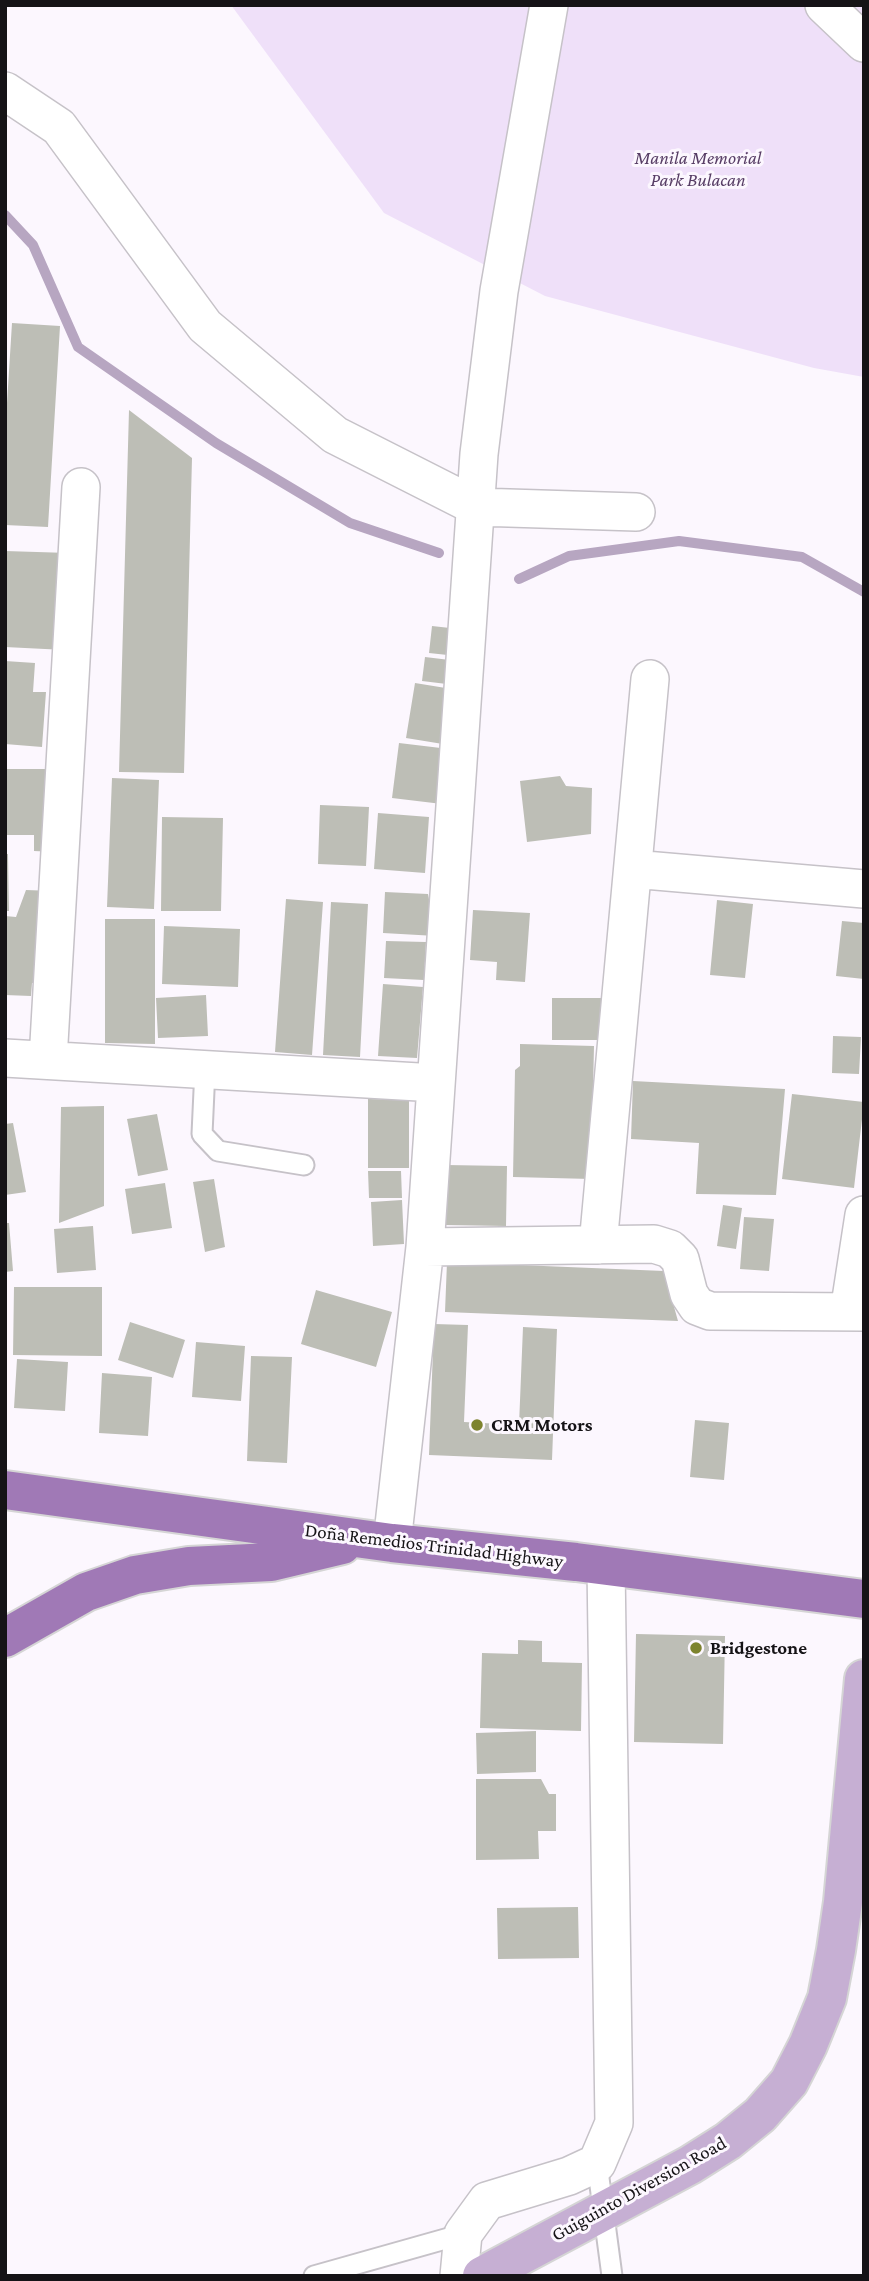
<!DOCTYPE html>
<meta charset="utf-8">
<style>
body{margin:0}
#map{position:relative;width:869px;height:2281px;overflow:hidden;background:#fcf7fe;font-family:"Crimson Pro",serif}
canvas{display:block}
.frame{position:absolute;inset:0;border:7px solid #151316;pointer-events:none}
</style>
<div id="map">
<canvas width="869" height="2281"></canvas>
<div class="frame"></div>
</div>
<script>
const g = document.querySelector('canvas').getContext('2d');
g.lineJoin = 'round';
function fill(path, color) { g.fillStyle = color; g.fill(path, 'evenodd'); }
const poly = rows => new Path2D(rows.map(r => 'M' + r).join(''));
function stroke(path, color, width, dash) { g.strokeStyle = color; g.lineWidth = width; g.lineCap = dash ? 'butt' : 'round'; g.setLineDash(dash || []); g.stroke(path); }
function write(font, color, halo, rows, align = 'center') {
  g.font = font + ' "Crimson Pro",serif'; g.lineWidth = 6; g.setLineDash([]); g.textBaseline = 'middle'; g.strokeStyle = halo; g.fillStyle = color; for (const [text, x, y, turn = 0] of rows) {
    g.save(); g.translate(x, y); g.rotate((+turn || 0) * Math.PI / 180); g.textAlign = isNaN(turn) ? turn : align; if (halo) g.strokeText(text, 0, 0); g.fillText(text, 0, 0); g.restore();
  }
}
const green = poly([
 [231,5,864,5,864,377,814,368,545,296,384,213]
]);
const stream = poly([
 [5,215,33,245,78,347,216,443,350,523,439,553],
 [519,579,569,556,679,541,802,557,864,592]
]);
const building = poly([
 [12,323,60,326,48,527,5,525,5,435],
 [129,410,192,458,184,773,119,772],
 [5,551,69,553,65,650,5,647],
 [432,626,459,629,457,656,429,653],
 [425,657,458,661,455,685,422,681],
 [5,661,35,663,33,692,46,692,42,747,5,744],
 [415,683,458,690,449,745,406,738],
 [399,743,449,749,442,804,392,798],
 [5,769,54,769,54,852,34,851,34,835,5,835],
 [560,776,566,786,592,788,591,834,527,842,520,781],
 [112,778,159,780,154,909,107,907],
 [320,805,369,807,366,866,318,864],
 [378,813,429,817,425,873,374,869],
 [162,817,223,818,221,911,161,911],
 [5,854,8,854,9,911,5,911],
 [26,890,53,891,49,984,32,983,31,996,5,995,5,916,16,917],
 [385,892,428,894,436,936,383,933],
 [286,899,323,902,312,1055,275,1052],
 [717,900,753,904,745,978,710,975],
 [331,902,368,904,360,1057,323,1055],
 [473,910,530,913,525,982,496,980,497,962,470,960],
 [105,919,155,919,155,1044,105,1043],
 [842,921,864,923,864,979,836,976],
 [164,926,240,929,238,987,162,984],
 [386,941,426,942,424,980,384,978],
 [383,984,423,987,417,1058,378,1056],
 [206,995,208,1036,158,1038,156,998],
 [552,998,610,998,610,1040,552,1040],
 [833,1036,861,1037,859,1074,832,1073],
 [520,1044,594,1046,591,1179,513,1177,515,1070,520,1066],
 [633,1081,785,1089,776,1195,696,1194,699,1143,631,1139],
 [792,1094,864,1102,854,1188,782,1179],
 [368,1099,409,1100,409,1168,368,1168],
 [104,1106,104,1206,59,1223,61,1107],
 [157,1114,168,1170,138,1176,127,1119],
 [13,1123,26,1192,5,1195,5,1124],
 [446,1165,507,1166,506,1226,444,1225],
 [368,1171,401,1171,402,1198,369,1198],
 [214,1179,225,1247,205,1252,193,1182],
 [165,1183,172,1228,132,1234,125,1189],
 [402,1200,404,1244,373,1246,371,1202],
 [723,1205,742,1208,736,1249,717,1246],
 [744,1217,774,1219,769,1271,740,1269],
 [5,1223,9,1223,13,1271,5,1272],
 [93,1226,96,1270,57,1273,54,1229],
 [447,1262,664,1271,678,1321,445,1312],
 [14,1287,102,1287,102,1356,13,1355],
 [316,1290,392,1312,376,1367,301,1344],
 [130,1322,185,1340,173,1378,118,1360],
 [434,1324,468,1325,464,1422,519,1425,523,1327,557,1329,552,1460,429,1455],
 [196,1342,245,1346,241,1401,192,1397],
 [251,1356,292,1357,287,1463,247,1461],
 [17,1359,68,1362,65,1411,14,1408],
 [102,1373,152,1377,148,1436,99,1433],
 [695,1420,729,1423,724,1480,690,1477],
 [636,1634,725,1636,723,1744,634,1742],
 [518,1640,542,1641,542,1662,582,1663,581,1731,480,1728,482,1653,518,1654],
 [536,1731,536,1772,477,1774,476,1733],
 [476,1779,541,1779,549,1794,556,1794,556,1831,538,1831,539,1859,476,1860],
 [578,1907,579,1958,498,1959,497,1908]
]);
const lane = poly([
 [205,1069,202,1134,218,1151,304,1165],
 [597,2163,612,2276],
 [314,2276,463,2234]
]);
const street = poly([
 [824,5,864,43],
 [5,91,59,127,205,326,335,435,477,507,636,512],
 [633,869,864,889],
 [5,1058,436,1083],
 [48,1060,81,487],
 [598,1245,650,679],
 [425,1247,654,1244,670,1249,680,1259,689,1294,697,1306,710,1311,864,1312],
 [849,1312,864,1215],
 [392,1543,425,1247,479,454,499,291,549,5],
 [459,2276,463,2234,487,2201,569,2176,597,2163,614,2123,606,1566]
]);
const primary = poly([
 [482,2276,690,2165,728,2141,760,2115,789,2082,808,2045,827,1998,836,1950,843,1902,864,1679]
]);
const highway = poly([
 [5,1490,392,1543,576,1562,864,1599],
 [5,1638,86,1592,135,1575,189,1566,271,1562,342,1545]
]);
const markers = [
 [477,1425,7,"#7d832e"],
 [696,1648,7,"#7d832e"]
];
const parkNames = [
 ["Manila Memorial",698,158],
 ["Park Bulacan",698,180]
];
const poiNames = [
 ["CRM Motors",491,1425],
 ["Bridgestone",710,1648]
];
const streetNames = [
 ["Doña Remedios Trinidad Highway",434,1546,7],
 ["Guiguinto Diversion Road",639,2189,-29]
];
fill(green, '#efe0f9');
stroke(stream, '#b7a6c1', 10);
fill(building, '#bdbeb6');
stroke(lane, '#c6c2c8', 23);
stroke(street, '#c6c2c8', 40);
stroke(primary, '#d5d5d5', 42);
stroke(highway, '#d5d5d5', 42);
stroke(lane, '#fff', 19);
stroke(street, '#fff', 37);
stroke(primary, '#c6afd3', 38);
stroke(highway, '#a079b6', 38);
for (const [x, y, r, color] of markers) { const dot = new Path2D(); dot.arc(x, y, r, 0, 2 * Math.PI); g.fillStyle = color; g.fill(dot); stroke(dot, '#fcf7fe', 2.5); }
write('italic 19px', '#573d65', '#fcf7fe', parkNames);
write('bold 19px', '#151316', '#fcf7fe', poiNames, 'left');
write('19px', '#151316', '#fcf7fe', streetNames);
</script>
